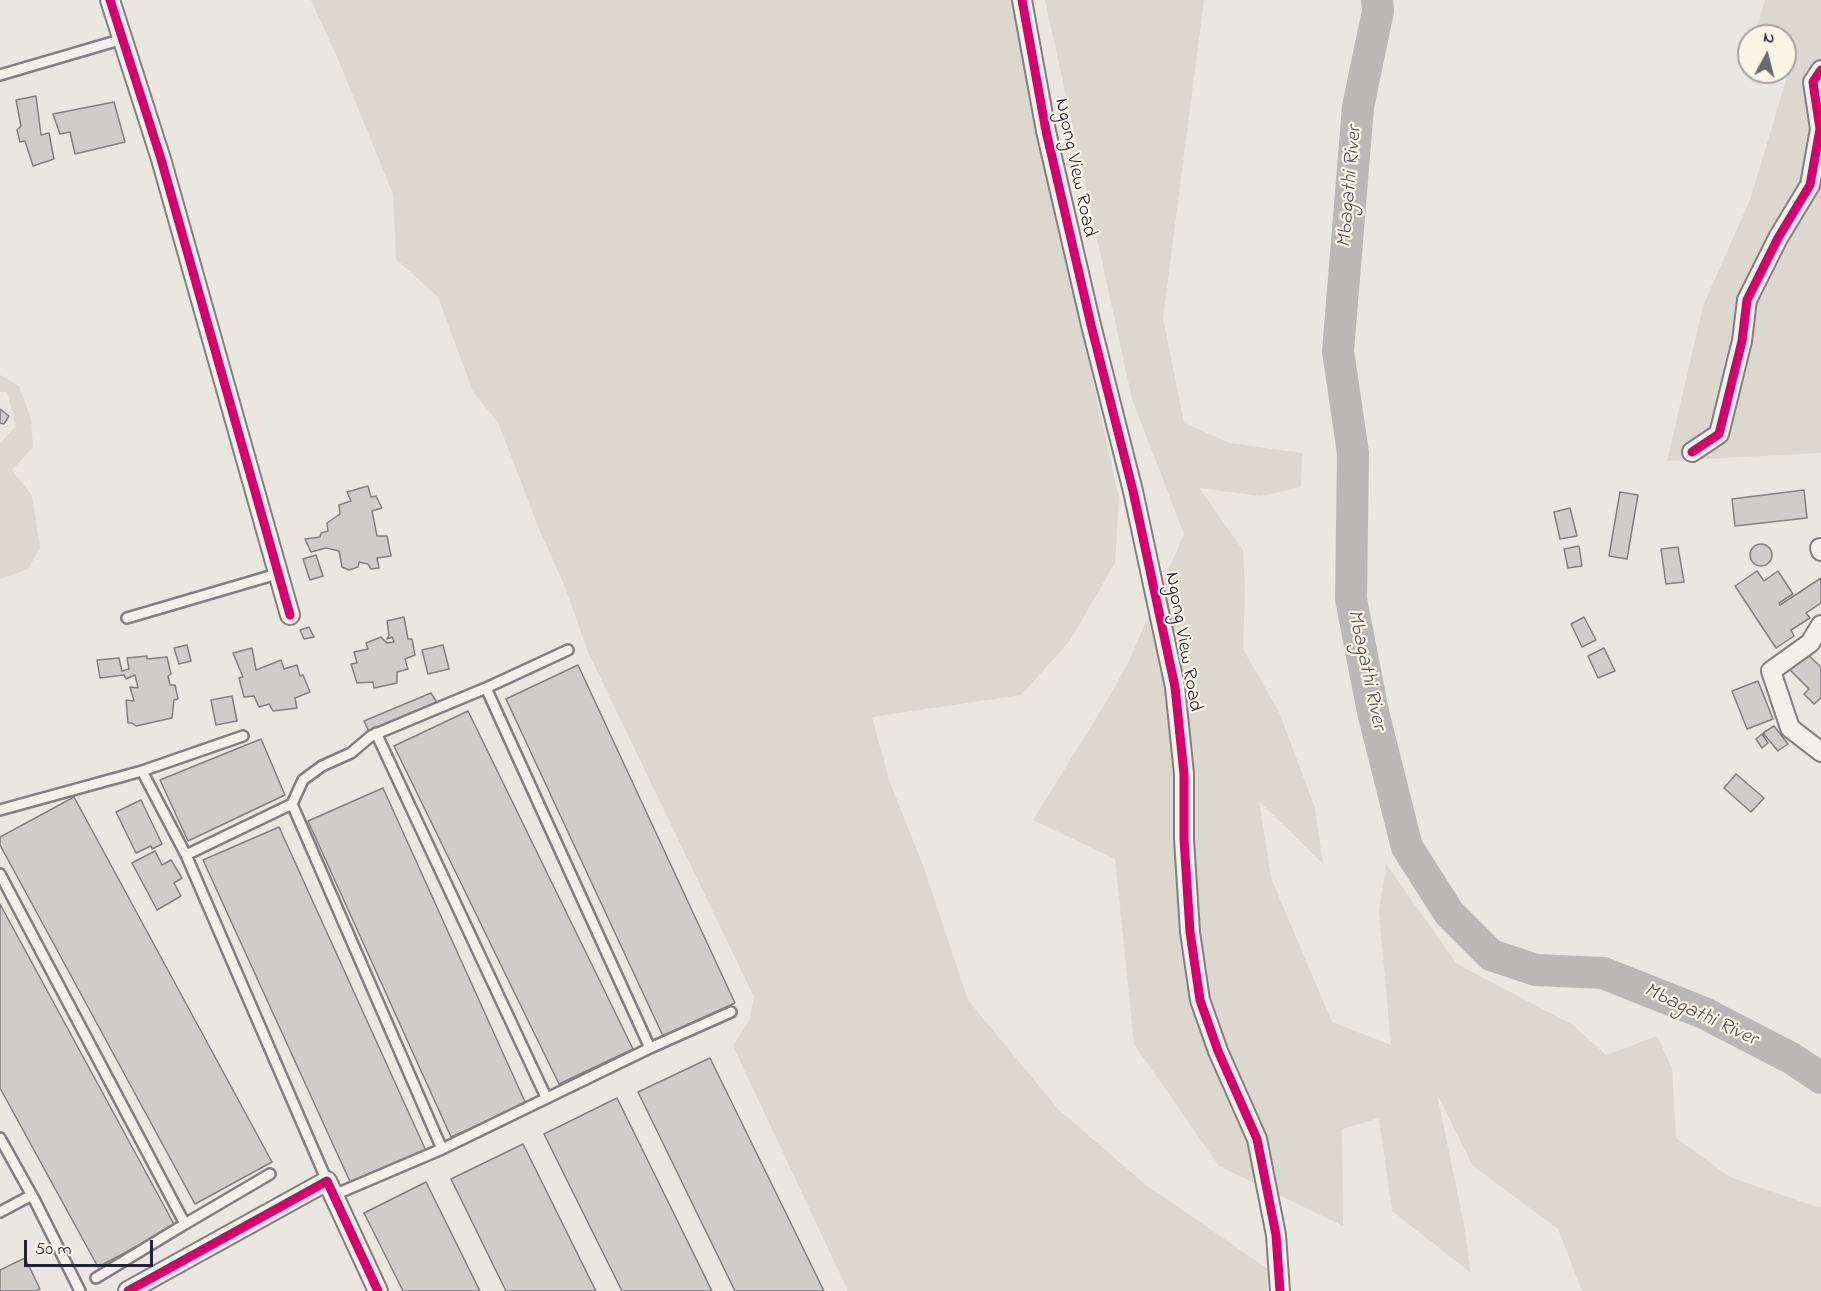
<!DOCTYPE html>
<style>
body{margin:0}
#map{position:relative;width:1821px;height:1291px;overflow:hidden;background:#eae7e0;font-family:"Indie Flower",sans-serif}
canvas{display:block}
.north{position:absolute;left:1737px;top:24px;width:60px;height:60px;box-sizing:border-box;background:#fcf5e5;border:2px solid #a5a1a1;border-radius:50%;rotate:7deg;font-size:16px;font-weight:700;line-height:24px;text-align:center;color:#22223b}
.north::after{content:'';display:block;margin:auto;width:21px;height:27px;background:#686775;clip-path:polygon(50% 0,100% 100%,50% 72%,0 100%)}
.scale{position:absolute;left:24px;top:1240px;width:129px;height:27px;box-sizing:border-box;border:3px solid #22223b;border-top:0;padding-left:8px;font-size:18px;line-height:21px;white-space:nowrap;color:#22223b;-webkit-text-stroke:4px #fcf5e5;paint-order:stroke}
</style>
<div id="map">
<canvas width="1821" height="1291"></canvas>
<div class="north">N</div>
<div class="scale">50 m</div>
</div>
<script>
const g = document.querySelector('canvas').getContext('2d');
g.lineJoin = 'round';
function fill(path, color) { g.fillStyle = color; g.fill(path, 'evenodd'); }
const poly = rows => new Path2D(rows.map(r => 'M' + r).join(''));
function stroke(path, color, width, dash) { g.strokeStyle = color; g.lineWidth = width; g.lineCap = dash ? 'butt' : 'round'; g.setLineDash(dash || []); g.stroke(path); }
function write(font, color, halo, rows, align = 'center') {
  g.font = font + ' "Indie Flower",sans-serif'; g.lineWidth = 4.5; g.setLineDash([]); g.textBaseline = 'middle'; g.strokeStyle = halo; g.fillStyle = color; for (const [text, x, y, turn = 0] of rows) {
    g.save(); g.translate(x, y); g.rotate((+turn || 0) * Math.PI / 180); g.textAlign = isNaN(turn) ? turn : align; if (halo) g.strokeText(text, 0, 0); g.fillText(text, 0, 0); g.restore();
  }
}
const green = poly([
 [311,0,1013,0,1081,327,1119,498,1115,563,1069,642,1021,695,872,717,889,780,924,868,968,1000,1059,1110,1146,1185,1268,1269,1267,1291,848,1291,733,1046,749,1021,754,997,588,652,565,587,539,529,498,422,473,392,438,297,396,259,393,194,338,59],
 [1045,0,1204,0,1163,318,1184,423,1230,443,1302,453,1301,487,1261,496,1199,488,1243,550,1245,588,1243,649,1279,712,1315,808,1323,864,1259,801,1271,878,1332,1022,1391,1045,1379,912,1386,864,1457,964,1573,1025,1606,1055,1657,1036,1672,1068,1676,1138,1730,1177,1817,1207,1821,1206,1821,1291,1582,1291,1558,1229,1473,1166,1437,1094,1464,1225,1471,1273,1392,1211,1379,1118,1342,1129,1343,1226,1219,1166,1134,1044,1115,859,1033,820,1108,699,1128,663,1184,534,1132,399],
 [1765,0,1821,0,1821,453,1667,461,1703,306,1750,200,1789,70,1785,67,1785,36,1754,36],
 [0,375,19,386,31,419,33,447,12,470,32,496,40,548,28,569,0,579,0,443,16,426,7,392,0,392]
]);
const river = poly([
 [1377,0,1378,11,1358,107,1338,351,1353,453,1351,599,1373,712,1407,847,1449,913,1491,955,1536,970,1603,973,1704,1013,1791,1058,1821,1078]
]);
const building = poly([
 [36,96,41,135,49,133,54,159,33,166,25,141,20,142,17,130,21,126,16,100,36,96],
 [114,102,125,142,75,154,70,132,60,134,53,114,114,102],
 [0,409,9,416,4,424,0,423,0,409],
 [368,486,371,497,376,496,382,508,372,511,377,536,387,536,391,556,377,558,379,568,371,569,368,564,359,562,358,567,349,570,342,567,339,551,326,548,311,552,305,539,320,537,321,533,328,531,327,523,340,514,339,505,351,501,347,492,368,486],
 [1804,490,1807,518,1735,526,1732,499,1804,490],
 [1620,492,1638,495,1627,559,1609,556,1620,492],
 [1570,508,1577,536,1560,539,1554,512,1570,508],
 '1750 555a11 11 0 1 1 22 0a11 11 0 1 1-22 0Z',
 [1579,546,1582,566,1568,568,1564,549,1579,546],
 [1678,547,1684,582,1666,584,1661,549,1678,547],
 [316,555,323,576,310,580,303,559,316,555],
 [1757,571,1764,581,1778,571,1793,594,1779,603,1780,605,1821,578,1821,603,1806,613,1810,618,1791,630,1794,636,1776,648,1735,586,1757,571],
 [404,617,408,639,412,639,415,655,405,659,408,669,397,672,397,683,374,688,373,682,357,683,351,664,357,663,354,652,368,649,366,643,381,637,387,643,394,642,392,637,387,639,389,635,387,621,404,617],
 [1584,617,1596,640,1582,647,1571,624,1584,617],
 [309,627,314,637,304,639,300,630,309,627],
 [187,645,191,661,179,664,174,648,187,645],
 [443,645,449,669,428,674,422,650,443,645],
 [252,648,256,670,281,660,284,669,297,665,300,676,303,675,310,692,295,698,297,708,273,711,269,704,259,707,254,696,244,697,239,678,243,677,233,653,252,648],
 [1604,648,1615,671,1598,678,1588,656,1604,648],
 [1803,650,1821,667,1821,698,1814,704,1804,694,1809,689,1787,667,1803,650],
 [147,656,147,659,167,657,171,674,168,676,170,685,175,685,178,699,174,700,172,718,136,726,132,723,128,723,126,700,134,701,130,687,138,688,135,675,126,679,124,675,100,678,97,660,119,658,122,671,129,669,127,658,147,656],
 [578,665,735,1003,663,1036,506,699,578,665],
 [1758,681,1773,719,1747,729,1732,691,1758,681],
 [431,693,443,712,371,736,364,721,431,693],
 [232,696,237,721,216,725,211,700,232,696],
 [468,711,633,1049,559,1084,394,746,468,711],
 [1774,726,1788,744,1778,751,1763,733,1774,726],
 [1762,734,1768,743,1762,748,1756,739,1762,734],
 [261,739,285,795,188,841,160,780,261,739],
 [1736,774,1764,798,1751,812,1724,788,1736,774],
 [383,788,526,1104,451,1137,308,821,383,788],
 [74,797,272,1162,195,1204,0,845,0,837,74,797],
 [141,800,162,844,152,849,151,846,136,853,116,812,141,800],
 [279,827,427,1153,352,1186,203,860,279,827],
 [155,851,162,865,171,860,182,878,174,883,181,896,157,910,132,863,155,851],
 [0,904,175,1226,98,1267,0,1088,0,904],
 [710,1058,824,1291,735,1291,638,1092,710,1058],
 [617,1098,712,1291,622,1291,544,1134,617,1098],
 [523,1144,596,1291,506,1291,451,1179,523,1144],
 [426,1182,480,1291,403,1291,364,1213,426,1182],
 [25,1258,40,1289,36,1291,0,1291,0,1270,25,1258]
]);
const service = poly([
 [0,75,123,39],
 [127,618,277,574],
 [486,688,650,1048],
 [376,733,546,1097],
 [243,736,142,771,186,855,327,1181],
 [292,804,442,1149],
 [0,810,142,771],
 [186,855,292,804,303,780,322,766,351,753,371,736,486,688,568,650],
 [0,874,185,1224,270,1174],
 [0,1138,35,1201,80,1291],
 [334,1195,442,1149,650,1048,731,1012],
 [0,1212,32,1195],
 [96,1278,185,1224]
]);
const minor = poly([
 [110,0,161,159,290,615],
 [1022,0,1046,131,1091,325,1133,491,1175,687,1184,774,1184,839,1190,932,1200,1000,1218,1051,1257,1139,1276,1235,1280,1291],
 [1692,452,1719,434,1742,341,1747,300,1778,238,1810,185,1820,129,1813,82,1821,70],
 [1820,548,1821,551],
 [1821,625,1810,643,1771,671,1790,728,1821,752],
 [128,1291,327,1181,378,1291]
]);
const cycleway = poly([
 [110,0,161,159,290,615],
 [1022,0,1046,131,1091,325,1133,491,1175,687,1184,774,1184,839,1190,932,1200,1000,1218,1051,1257,1139,1276,1235,1280,1291],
 [1692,452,1719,434,1742,341,1747,300,1778,238,1810,185,1820,129,1813,82,1821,70],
 [128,1291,327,1181,378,1291]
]);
const streetNames = [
 ["Ngong View Road",1074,168,78],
 ["Ngong View Road",1182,642,80]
];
const waterNames = [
 ["Mbagathi River",1351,187,-85],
 ["Mbagathi River",1365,670,78],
 ["Mbagathi River",1700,1016,25]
];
fill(green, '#dcd8d0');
stroke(river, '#bab7b5', 32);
fill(building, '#cfcdc9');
stroke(building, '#807f81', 1.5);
stroke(service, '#807f81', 14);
stroke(minor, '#807f81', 22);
stroke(service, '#f3f0ea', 9);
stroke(minor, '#f3f0ea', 18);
stroke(cycleway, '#d6006c', 9);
write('20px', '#22223b', '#fcf5e5', streetNames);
write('italic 21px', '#575564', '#fcf5e5', waterNames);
</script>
